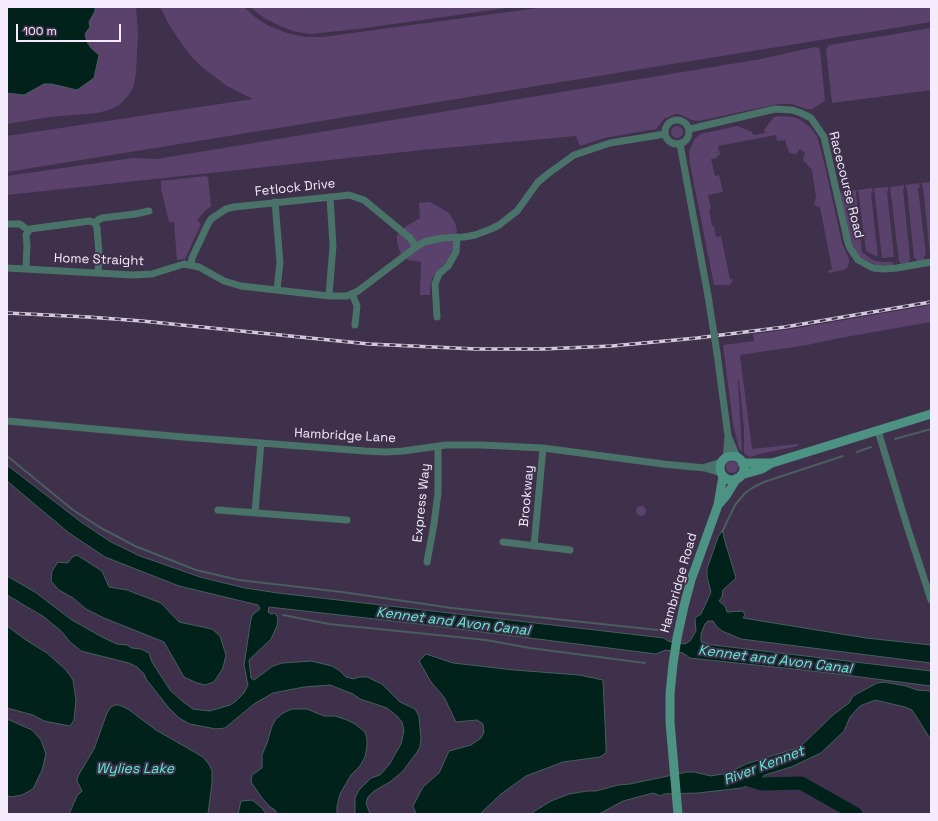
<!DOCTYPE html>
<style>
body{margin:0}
#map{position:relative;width:938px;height:821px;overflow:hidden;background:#3f304b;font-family:"Space Grotesk",sans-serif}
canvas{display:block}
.frame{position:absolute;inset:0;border:8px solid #f4ebfc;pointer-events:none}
.scale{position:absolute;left:16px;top:24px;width:105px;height:18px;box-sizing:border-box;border:2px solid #f4ebfc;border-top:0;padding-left:5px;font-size:12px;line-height:14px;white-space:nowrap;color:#f4ebfc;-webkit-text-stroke:3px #3f304b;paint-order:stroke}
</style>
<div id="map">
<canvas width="938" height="821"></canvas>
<div class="frame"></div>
<div class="scale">100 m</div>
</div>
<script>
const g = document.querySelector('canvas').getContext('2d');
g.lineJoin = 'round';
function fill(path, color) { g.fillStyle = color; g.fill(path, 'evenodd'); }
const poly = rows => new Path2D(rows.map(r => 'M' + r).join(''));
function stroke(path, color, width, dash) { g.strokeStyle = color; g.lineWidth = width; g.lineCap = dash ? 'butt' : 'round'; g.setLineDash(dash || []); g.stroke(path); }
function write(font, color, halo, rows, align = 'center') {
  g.font = font + ' "Space Grotesk",sans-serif'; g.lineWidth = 4; g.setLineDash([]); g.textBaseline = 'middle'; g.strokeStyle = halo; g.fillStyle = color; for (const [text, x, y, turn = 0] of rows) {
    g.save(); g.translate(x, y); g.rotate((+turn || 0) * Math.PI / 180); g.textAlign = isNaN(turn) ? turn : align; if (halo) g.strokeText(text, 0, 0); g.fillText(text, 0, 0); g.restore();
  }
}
const green = poly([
 [95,7,136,7,138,33,136,73,134,86,128,96,119,105,109,110,97,113,50,117,7,124,7,93,24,95,44,84,52,84,77,90,99,55,91,48,87,42,85,34,89,22,95,11],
 [160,7,244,7,255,17,269,26,287,33,305,37,323,37,545,7,931,7,931,22,7,172,7,136,253,99,227,86,203,68,192,57,179,40,168,23],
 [250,7,514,7,358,29,310,34,293,31,280,26,264,18],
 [931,28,931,90,832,103,826,49,829,45],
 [815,47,819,48,820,51,825,101,812,109,806,109,792,104,778,104,699,121,692,120,679,114,675,114,664,119,656,129,604,138,580,146,576,136,422,150,7,195,7,176,133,158,157,159,761,59],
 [779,116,793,117,799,119,810,127,817,136,824,162,842,243,849,259,849,262,847,266,848,267,844,270,838,271,829,273,828,272,828,271,832,269,820,207,814,205,816,197,815,190,812,170,803,160,805,153,800,149,796,154,789,153,785,140,777,141,776,135,718,146,720,155,717,156,717,158,711,159,715,176,719,175,723,192,708,195,711,209,709,210,712,226,714,226,716,237,721,236,730,279,733,279,730,285,714,285,690,164,689,152,690,149,695,139,700,134,737,126,752,132,753,135,765,133,764,130,774,117],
 '671 132a6 6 0 1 1 12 0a6 6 0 1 1-12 0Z',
 [206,176,208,178,211,206,204,212,197,220,201,224,185,259,177,260,174,222,169,222,161,189,161,181],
 [931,182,931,258,931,255,930,255,923,187,921,183],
 [919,183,920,187,918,188,926,255,924,256,924,260,917,262,916,258,914,258,907,189,905,185],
 [904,185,904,189,903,189,910,259,908,263,901,264,899,261,890,187],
 [888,187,888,191,887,191,894,257,882,258,874,188],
 [872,188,873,192,871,193,878,257,866,251,858,190],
 [857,190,856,194,862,252,873,260,881,262,893,262,893,265,876,265,861,258,857,254,850,241,839,194,842,191],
 [429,202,438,206,449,213,455,223,457,230,452,251,448,260,433,277,430,286,430,295,420,295,421,262,408,260,400,252,397,242,397,235,405,227,420,218,419,203],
 [931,305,931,322,840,338,807,345,740,355,752,449,798,444,798,446,760,454,750,457,746,455,744,453,744,428,739,380,738,380,742,452,739,448,733,423,723,345,754,341,753,334,792,329],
 '726 467a6 6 0 1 1 12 0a6 6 0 1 1-12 0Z',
 '636 511a5 5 0 1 1 10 0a5 5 0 1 1-10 0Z'
]);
const water = poly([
 [7,7,95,7,95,11,89,22,90,27,85,34,87,42,91,48,99,55,94,78,77,90,52,84,44,84,24,95,7,93,7,7],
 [7,465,81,522,111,542,140,556,200,577,245,588,278,593,664,638,668,641,685,644,690,641,696,631,695,618,701,614,711,592,707,577,707,569,718,537,723,530,724,538,736,578,723,590,722,597,719,601,725,606,727,612,743,611,745,615,743,618,866,638,931,645,931,663,741,639,722,631,717,627,713,621,708,621,705,624,701,634,701,642,713,645,931,671,931,686,821,672,690,658,683,653,666,650,656,654,419,624,269,607,268,612,271,614,275,613,278,618,277,626,271,639,249,660,251,678,254,680,273,666,282,663,311,661,332,666,340,671,346,677,354,679,359,677,367,677,382,684,400,702,415,709,419,716,421,739,420,747,417,752,403,771,390,782,374,791,368,797,366,803,370,814,355,814,355,798,359,790,371,778,380,775,389,765,401,744,404,731,402,722,397,716,387,708,360,699,353,694,330,685,304,687,273,693,254,704,225,728,216,729,190,724,179,718,168,707,146,679,144,674,137,667,129,663,81,651,70,642,61,631,44,617,7,595,7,576,35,592,72,620,102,637,117,644,127,645,132,648,141,649,149,653,152,662,170,690,182,701,193,709,201,710,210,711,230,705,236,701,244,693,248,685,244,665,251,619,253,614,260,609,258,605,179,586,105,557,69,533,7,481,7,465],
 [77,555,102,571,109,587,127,590,161,603,179,622,212,629,220,636,226,655,223,668,214,682,205,685,197,683,184,677,164,642,104,618,86,609,73,598,59,590,51,581,52,571,58,562,68,563,72,557,77,555],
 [7,626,26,640,47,653,66,670,73,680,76,700,74,720,70,726,44,721,33,715,7,708,7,626],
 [426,654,453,663,514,670,579,675,603,680,606,745,606,753,600,757,563,762,526,776,501,794,480,814,416,814,413,806,423,787,439,773,449,751,471,745,481,738,484,732,483,724,477,720,456,722,444,697,431,682,419,661,426,654],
 [884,682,906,686,917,690,931,691,931,740,912,710,905,707,875,700,860,706,850,717,844,731,821,753,791,767,765,775,760,779,742,788,698,793,664,794,661,796,653,793,623,801,599,814,530,814,551,801,569,794,587,791,596,791,618,785,630,784,687,772,694,772,711,776,728,773,746,764,800,747,833,715,849,703,853,696,877,683,884,682],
 [115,705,119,705,128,709,156,730,203,757,208,763,212,770,212,783,208,814,69,814,77,796,82,791,77,781,78,776,94,749,107,713,111,707,115,705],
 [292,709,307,709,324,716,335,716,347,720,355,724,365,732,367,739,367,746,365,757,360,766,351,775,340,794,337,806,337,814,277,814,275,810,270,807,262,798,251,782,252,775,262,768,262,755,267,743,272,726,276,719,283,713,292,709],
 [7,719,32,730,41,740,46,754,42,770,33,789,22,795,10,797,7,795,7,719],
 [252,800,262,808,266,814,238,814,241,801,252,800]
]);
const stream = poly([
 [895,439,931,429],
 [857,452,871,447],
 [7,456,73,510,101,528,135,546,196,570,239,580,342,592,452,608,667,631],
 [722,532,735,505,745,493,752,488,764,482,843,456],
 [283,615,329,624,486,640,530,648,645,663]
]);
const river = poly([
 [739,777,762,784,801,783,856,814]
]);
const street = poly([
 '665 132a12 12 0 1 1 24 0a12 12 0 1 1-24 0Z',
 [690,129,775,109,792,110,801,113,811,118,824,137,848,243,850,248,858,260,873,268,884,269,897,268,931,262],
 [680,144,708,296],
 [275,202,280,262,277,290],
 [95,223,98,220,102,218,135,214,149,211],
 [7,224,20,224,28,230],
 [191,265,192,258,207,226,211,219,226,209,234,207,341,196,349,195,364,200,410,238,416,247],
 [7,268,133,275,152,274,184,264,199,267,224,281,241,286,329,296,347,296,358,291,416,247,424,242,442,238,464,237,475,235,491,229,499,225,517,211,538,182,549,173,574,155,610,143,665,134],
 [26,268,27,245,26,235,30,229,90,221,95,223,97,228,99,254,98,273],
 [352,294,357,306,355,325],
 [329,296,333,246,330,197],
 [437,317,435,284,439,274,448,266,456,252,457,237],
 [717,353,728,436,726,458],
 [7,421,183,437,365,451,386,452,403,451,446,445,482,445,543,448,663,464,705,468,721,473],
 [878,431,907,526,931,600],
 [728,436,737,457],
 [705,467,722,462],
 [218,510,347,520],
 [255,512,261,443],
 [503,542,570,550],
 [534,546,543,448],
 [427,562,434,524,438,493,438,446]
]);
const secondary = poly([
 '720 468a12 12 0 1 1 24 0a12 12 0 1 1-24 0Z',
 [742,463,771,463],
 [741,475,762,469,772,463,931,414],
 [718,505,726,496,737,478],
 [678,814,670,722,670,694,673,664,677,638,684,606,691,580,718,505,723,476]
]);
const rail = poly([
 [7,313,88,317,142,321,369,344,476,349,543,349,612,346,697,338,785,327,931,302]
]);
const streetBridge = poly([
 [708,296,717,353]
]);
const streetNames = [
 ["Racecourse Road",846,185,76],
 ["Fetlock Drive",295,188,-6],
 ["Home Straight",99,260,2],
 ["Hambridge Lane",345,436,3],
 ["Brookway",527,496,-85],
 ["Express Way",422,503,-84],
 ["Hambridge Road",679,583,-74]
];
const waterNames = [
 ["Kennet and Avon Canal",453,622,7],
 ["Kennet and Avon Canal",775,660,7],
 ["River Kennet",764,766,-21],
 ["Wylies Lake",135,769]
];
fill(green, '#5a426d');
fill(water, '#00221b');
stroke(water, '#495e5e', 1);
stroke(stream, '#495e5e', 2);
stroke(river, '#00221b', 13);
stroke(street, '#497268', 7);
stroke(secondary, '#4d9383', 9);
stroke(rail, '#d3c9dc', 3.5);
stroke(rail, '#3f304b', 2, [6]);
stroke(streetBridge, '#497268', 7);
write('13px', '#f4ebfc', '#3f304b', streetNames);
write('italic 14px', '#53f3d4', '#3f304b', waterNames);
</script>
